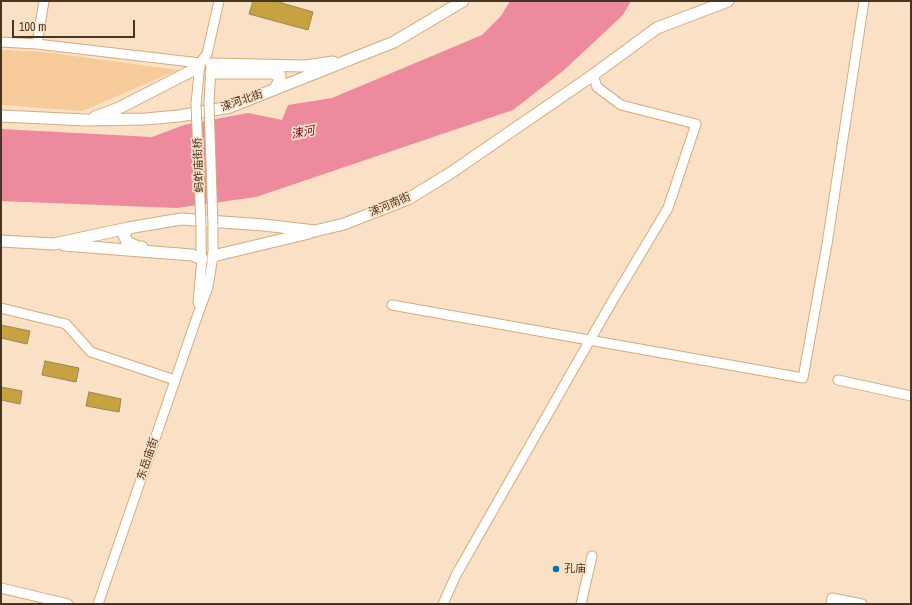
<!DOCTYPE html>
<meta charset="utf-8">
<style>
body{margin:0}
#map{position:relative;width:912px;height:605px;overflow:hidden;background:#fae0c5;font-family:"Archivo Narrow",sans-serif}
canvas{display:block}
.frame{position:absolute;inset:0;border:2px solid #463522;pointer-events:none}
.scale{position:absolute;left:12px;top:20px;width:123px;height:18px;box-sizing:border-box;border:2px solid #463522;border-top:0;padding-left:5px;font-size:12px;line-height:14px;white-space:nowrap;color:#463522;-webkit-text-stroke:3px #fae0c5;paint-order:stroke}
</style>
<div id="map">
<canvas width="912" height="605"></canvas>
<div class="frame"></div>
<div class="scale">100 m</div>
</div>
<script>
const g = document.querySelector('canvas').getContext('2d');
g.lineJoin = 'round';
function fill(path, color) { g.fillStyle = color; g.fill(path, 'evenodd'); }
const poly = rows => new Path2D(rows.map(r => 'M' + r).join(''));
function stroke(path, color, width, dash) { g.strokeStyle = color; g.lineWidth = width; g.lineCap = dash ? 'butt' : 'round'; g.setLineDash(dash || []); g.stroke(path); }
function write(font, color, halo, rows, align = 'center') {
  g.font = font + ' "Archivo Narrow","Noto Sans SC",sans-serif'; g.lineWidth = 3.5; g.setLineDash([]); g.textBaseline = 'middle'; g.strokeStyle = halo; g.fillStyle = color; for (const [text, x, y, turn = 0] of rows) {
    g.save(); g.translate(x, y); g.rotate((+turn || 0) * Math.PI / 180); g.textAlign = isNaN(turn) ? turn : align; if (halo) g.strokeText(text, 0, 0); g.fillText(text, 0, 0); g.restore();
  }
}
const green = poly([
 [1,50,44,52,178,70,82,111,1,105]
]);
const water = poly([
 [510,1,631,1,623,15,563,71,513,110,256,197,176,208,1,201,1,129,152,137,184,125,248,113,282,120,288,105,332,98,482,35,501,16]
]);
const building = poly([
 [253,1,275,1,313,12,308,30,249,14,253,1],
 [1,325,30,331,27,344,1,338,1,325],
 [45,361,79,368,76,382,42,375,45,361],
 [1,387,22,391,20,404,1,400,1,387],
 [89,392,121,399,119,412,86,406,89,392]
]);
const minor = poly([
 [1,42,37,44,200,63],
 [37,44,44,1],
 [209,103,211,67],
 [196,104,200,63,207,54,219,1],
 [198,303,202,259,201,249,201,226],
 [392,305,803,378,827,244,864,1],
 [1,308,66,324,91,352,175,380],
 [838,380,911,396],
 [1,588,68,604],
 [98,604,198,314,208,287,213,256,213,226],
 [443,604,456,575,590,340,613,300,668,208,696,124,621,105,597,87,593,75],
 [581,604,592,556],
 [831,604,832,598,862,604]
]);
const major = poly([
 [211,64,305,66,333,62],
 [211,73,272,73,280,76,280,80,275,89],
 [1,116,86,120,145,119,179,116,230,107,394,42,463,1],
 [95,117,119,108,199,67],
 [128,228,124,235,127,242,138,247,142,247],
 [1,241,54,244,128,228,181,219,264,225,315,231,344,224,408,199,449,174,593,75,657,28,728,1],
 [64,245,192,255,202,259],
 [213,256,309,233]
]);
const minorBridge = poly([
 [209,103,213,226],
 [196,104,201,226]
]);
const markers = [
 [556,569,4,"#0170bb"]
];
const streetNames = [
 ["涑河北街",242,101,-19],
 ["蚂蚱庙街桥",199,165,-92],
 ["涑河南街",390,205,-23],
 ["东岳庙街",148,459,-71]
];
const poiNames = [
 ["孔庙",564,569]
];
const waterNames = [
 ["涑河",303,133,-11]
];
fill(green, '#f7ca99');
fill(water, '#ed8a9d');
fill(building, '#c6a241');
stroke(building, '#9b8651', 1);
stroke(minor, '#d4ab7e', 11);
stroke(major, '#d4ab7e', 13);
stroke(minor, '#fff', 9);
stroke(major, '#fff', 11);
stroke(minorBridge, '#d4ab7e', 11, []);
stroke(minorBridge, '#fff', 9);
for (const [x, y, r, color] of markers) { const dot = new Path2D(); dot.arc(x, y, r, 0, 2 * Math.PI); g.fillStyle = color; g.fill(dot); stroke(dot, '#fae0c5', 1.5); }
write('11px', '#463522', '#fae0c5', streetNames);
write('11px', '#463522', '#fae0c5', poiNames, 'left');
write('italic 12px', '#660d2a', '#fae0c5', waterNames);
</script>
